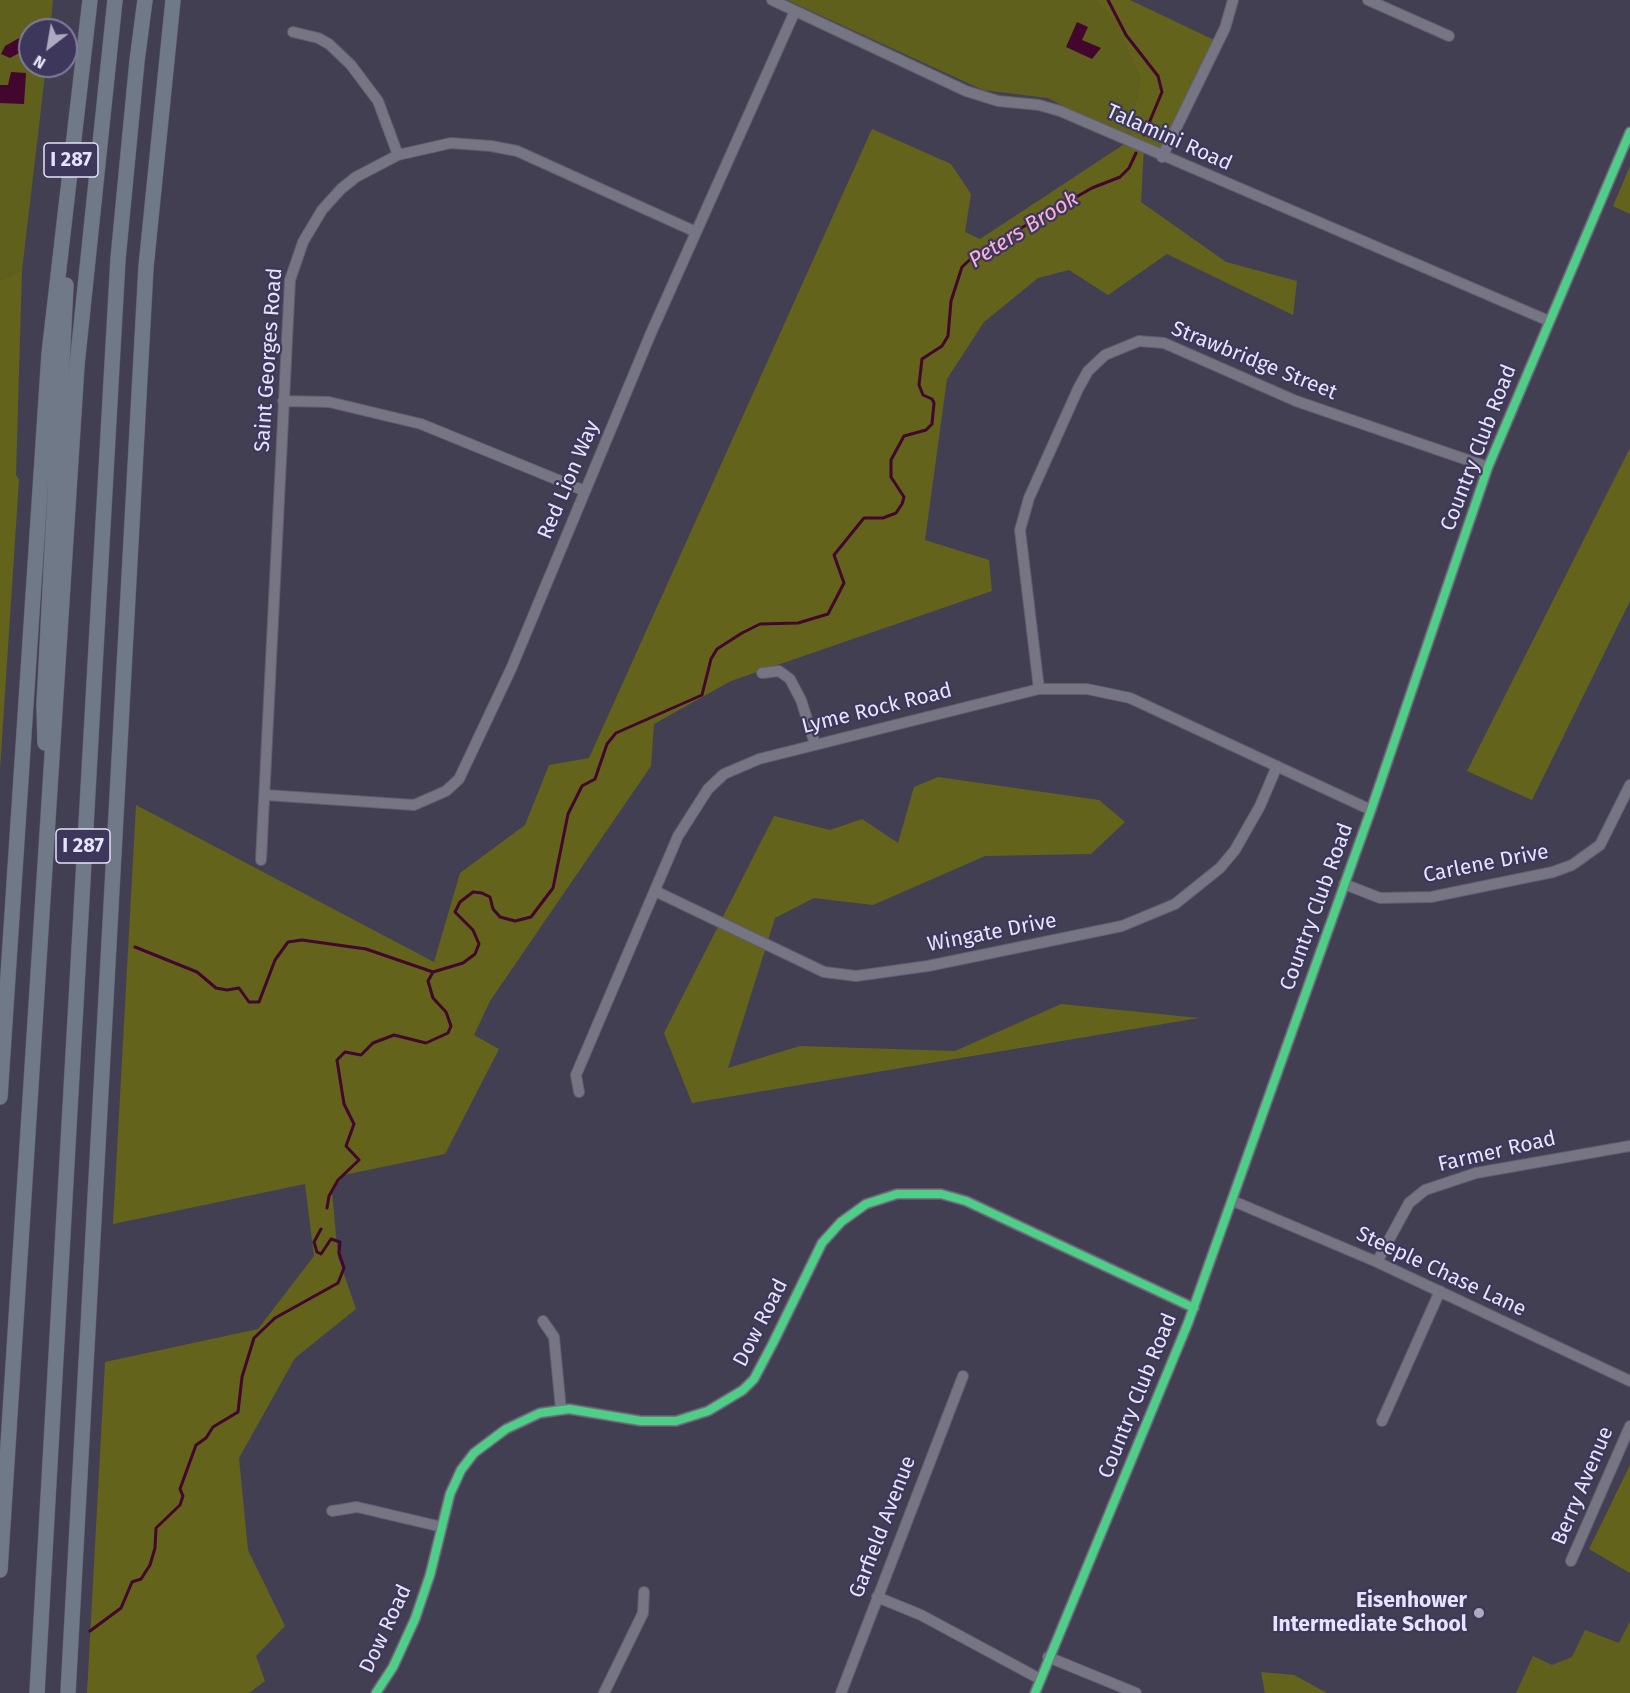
<!DOCTYPE html>
<style>
body{margin:0}
#map{position:relative;width:1630px;height:1693px;overflow:hidden;background:#433f53;font-family:"Fira Sans",sans-serif}
canvas{display:block}
.north{position:absolute;left:18px;top:18px;width:60px;height:60px;box-sizing:border-box;background:#3d375b;border:2px solid #817c9b;border-radius:50%;rotate:211deg;font-size:16px;font-weight:700;line-height:24px;text-align:center;color:#e6e4fa}
.north::after{content:'';display:block;margin:auto;width:21px;height:27px;background:#adaac0;clip-path:polygon(50% 0,100% 100%,50% 72%,0 100%)}
</style>
<div id="map">
<canvas width="1630" height="1693"></canvas>
<div class="north">N</div>
</div>
<script>
const g = document.querySelector('canvas').getContext('2d');
g.lineJoin = 'round';
function fill(path, color) { g.fillStyle = color; g.fill(path, 'evenodd'); }
const poly = rows => new Path2D(rows.map(r => 'M' + r).join(''));
function stroke(path, color, width, dash) { g.strokeStyle = color; g.lineWidth = width; g.lineCap = dash ? 'butt' : 'round'; g.setLineDash(dash || []); g.stroke(path); }
function write(font, color, halo, rows, align = 'center') {
  g.font = font + ' "Fira Sans",sans-serif'; g.lineWidth = 4.5; g.setLineDash([]); g.textBaseline = 'middle'; g.strokeStyle = halo; g.fillStyle = color; for (const [text, x, y, turn = 0] of rows) {
    g.save(); g.translate(x, y); g.rotate((+turn || 0) * Math.PI / 180); g.textAlign = isNaN(turn) ? turn : align; if (halo) g.strokeText(text, 0, 0); g.fillText(text, 0, 0); g.restore();
  }
}
const green = poly([
 [0,0,53,0,50,30,30,30,30,66,46,66,22,270,0,280],
 [787,0,1094,0,1114,17,1140,78,1129,141,1048,98,983,90],
 [1630,1621,1630,1693,1516,1693,1533,1656,1552,1665,1572,1657,1585,1630,1619,1643]
]);
const forest = poly([
 [1094,0,1130,0,1214,40,1165,158,1144,148,1141,202,1226,262,1297,281,1293,315,1167,254,1108,295,1069,270,1038,278,984,322,947,379,925,540,989,560,992,591,731,681,654,724,651,766,490,1001,474,1035,499,1049,445,1154,344,1175,332,1191,338,1257,356,1309,295,1358,239,1458,248,1550,285,1626,256,1656,265,1681,249,1693,87,1693,105,1362,258,1329,314,1256,305,1184,113,1224,136,805,434,962,460,873,525,825,549,765,589,758,872,129,951,164,971,194,965,232,980,239,1129,141,1140,78,1114,18],
 [1630,166,1630,214,1613,206],
 [22,270,16,475,19,480,0,769,0,280],
 [1630,448,1630,601,1532,800,1467,771],
 [938,777,1099,800,1125,822,1091,854,985,856,873,905,814,898,775,918,728,1068,800,1046,955,1051,1061,1004,1199,1018,692,1103,664,1033,774,816,830,830,862,819,898,843,914,787],
 [1630,1465,1630,1573,1589,1549],
 [1261,1672,1294,1675,1327,1693,1265,1693]
]);
const water = poly([
 [1077,22,1088,27,1082,40,1101,48,1092,59,1066,47],
 [30,32,30,47,10,58,1,54,5,46],
 [11,72,26,73,24,104,0,103,0,85,8,85]
]);
const stream = poly([
 [1108,0,1126,35,1158,76,1162,92,1144,135],
 [135,947,197,972,216,988,227,990,239,988,249,1002,259,1002,275,960,288,942,302,940,366,949,433,972],
 [327,1208,329,1196,338,1180,359,1160,346,1146,354,1124,344,1104,337,1060,345,1052,361,1055,373,1043,394,1035,426,1043,448,1033,451,1026,446,1012,433,998,428,981,433,972,463,963,475,954,479,944,473,930,455,912,460,902,473,892,482,893,490,897,493,909,500,917,515,921,531,917,553,888,568,814,582,786,595,779,607,744,616,733,702,695,711,659,717,649,742,633,760,624,798,623,828,614,844,583,834,555,864,518,883,518,896,513,902,504,904,497,891,477,891,460,904,436,926,430,932,424,934,403,932,399,923,395,919,385,922,359,942,346,948,336,951,301,962,267,977,253,1092,188,1120,177,1129,168,1136,153],
 [90,1631,121,1608,132,1582,141,1579,150,1565,155,1548,156,1528,180,1505,183,1496,180,1489,196,1445,206,1438,213,1427,238,1412,242,1377,254,1338,275,1318,338,1283,344,1268,339,1253,340,1242,331,1239,321,1254,317,1252,314,1242,321,1229]
]);
const minor = poly([
 [772,0,966,91,998,101,1039,105,1060,111,1549,321],
 [1368,0,1449,36],
 [293,32,318,38,329,44,351,65,378,101,398,155],
 [1162,157,1225,28,1233,0],
 [283,401,329,402,421,424,585,491],
 [762,673,779,671,790,679,801,700,815,744],
 [1039,689,1020,530,1029,498,1078,389,1088,371,1105,355,1139,341,1164,343,1296,401,1488,467],
 [266,795,414,805,446,791,459,779,511,669,651,333,795,11],
 [261,860,290,280,303,242,322,210,341,189,356,177,398,155,451,143,491,146,517,151,696,232],
 [1344,884,1380,898,1431,897,1553,872,1572,865,1600,845,1630,785],
 [655,891,824,972,856,976,928,966,1122,926,1175,904,1220,868,1235,850,1260,806,1277,766],
 [579,1092,576,1075,678,836,708,789,724,774,759,759,1039,689,1087,689,1130,698,1371,810],
 [1233,1201,1377,1262,1630,1381],
 [1377,1262,1409,1203,1425,1190,1476,1173,1630,1146],
 [543,1321,554,1337,561,1410],
 [1382,1421,1440,1291],
 [332,1511,357,1507,442,1527],
 [1571,1561,1630,1426],
 [877,1597,921,1615,1040,1679],
 [1048,1657,1136,1693],
 [376,1693,393,1667,415,1619,430,1575,450,1494,461,1470,474,1453,506,1429,540,1413,569,1409,641,1421,676,1421,708,1411,743,1390,754,1379,773,1343,822,1243,841,1222,866,1204,897,1194,941,1194,966,1201,1194,1308],
 [604,1693,643,1613,644,1592],
 [841,1693,963,1376],
 [1035,1693,1188,1323,1371,810,1488,467,1630,132]
]);
const highway = poly([
 [45,743,44,705,66,285],
 [0,1097,49,354,90,0],
 [0,1570,77,365,115,0],
 [37,1693,118,259,137,61,145,0],
 [68,1693,146,267,173,0]
]);
const cycleway = poly([
 [376,1693,393,1667,415,1619,430,1575,450,1494,461,1470,474,1453,506,1429,540,1413,569,1409,641,1421,676,1421,708,1411,743,1390,754,1379,773,1343,822,1243,841,1222,866,1204,897,1194,941,1194,966,1201,1194,1308],
 [1035,1693,1188,1323,1371,810,1488,467,1630,132]
]);
const markers = [
 [1479,1613,6,"#adaac0"]
];
const shields = [
 [71,160,54],
 [83,846,54]
];
const shieldNames = [
 ["I 287",71,160],
 ["I 287",83,846]
];
const streetNames = [
 ["Talamini Road",1169,138,24],
 ["Saint Georges Road",269,360,-86],
 ["Strawbridge Street",1254,361,22],
 ["Country Club Road",1479,448,-69],
 ["Red Lion Way",569,480,-67],
 ["Lyme Rock Road",877,709,-14],
 ["Carlene Drive",1486,864,-11],
 ["Country Club Road",1317,907,-70],
 ["Wingate Drive",992,933,-11],
 ["Farmer Road",1497,1152,-13],
 ["Steeple Chase Lane",1441,1272,25],
 ["Dow Road",761,1323,-63],
 ["Country Club Road",1138,1396,-68],
 ["Berry Avenue",1583,1486,-67],
 ["Garfield Avenue",883,1527,-69],
 ["Dow Road",386,1629,-65]
];
const poiNames = [
 ["Eisenhower",1467,1601],
 ["Intermediate School",1467,1625]
];
const waterNames = [
 ["Peters Brook",1024,230,-32]
];
fill(green, '#60601d');
fill(forest, '#63631b');
fill(water, '#43072d');
stroke(stream, '#43072d', 3);
stroke(minor, '#605d6e', 12);
stroke(highway, '#605d6e', 16);
stroke(minor, '#767583', 10);
stroke(highway, '#6f7988', 15);
stroke(cycleway, '#4dcf88', 8);
for (const [x, y, r, color] of markers) { const dot = new Path2D(); dot.arc(x, y, r, 0, 2 * Math.PI); g.fillStyle = color; g.fill(dot); stroke(dot, '#3d375b', 2); }
for (const [x, y, w] of shields) { const box = new Path2D(); box.roundRect(x - w / 2, y - 17, w, 34, 4.5); g.fillStyle = '#3d375b'; g.fill(box); stroke(box, '#e6e4fa', 1.5); }
write('bold 20px', '#e6e4fa', null, shieldNames);
write('21px', '#e6e4fa', '#3d375b', streetNames);
write('bold 21px', '#e6e4fa', '#3d375b', poiNames, 'right');
write('italic 22px', '#fbb2d4', '#3d375b', waterNames);
</script>
